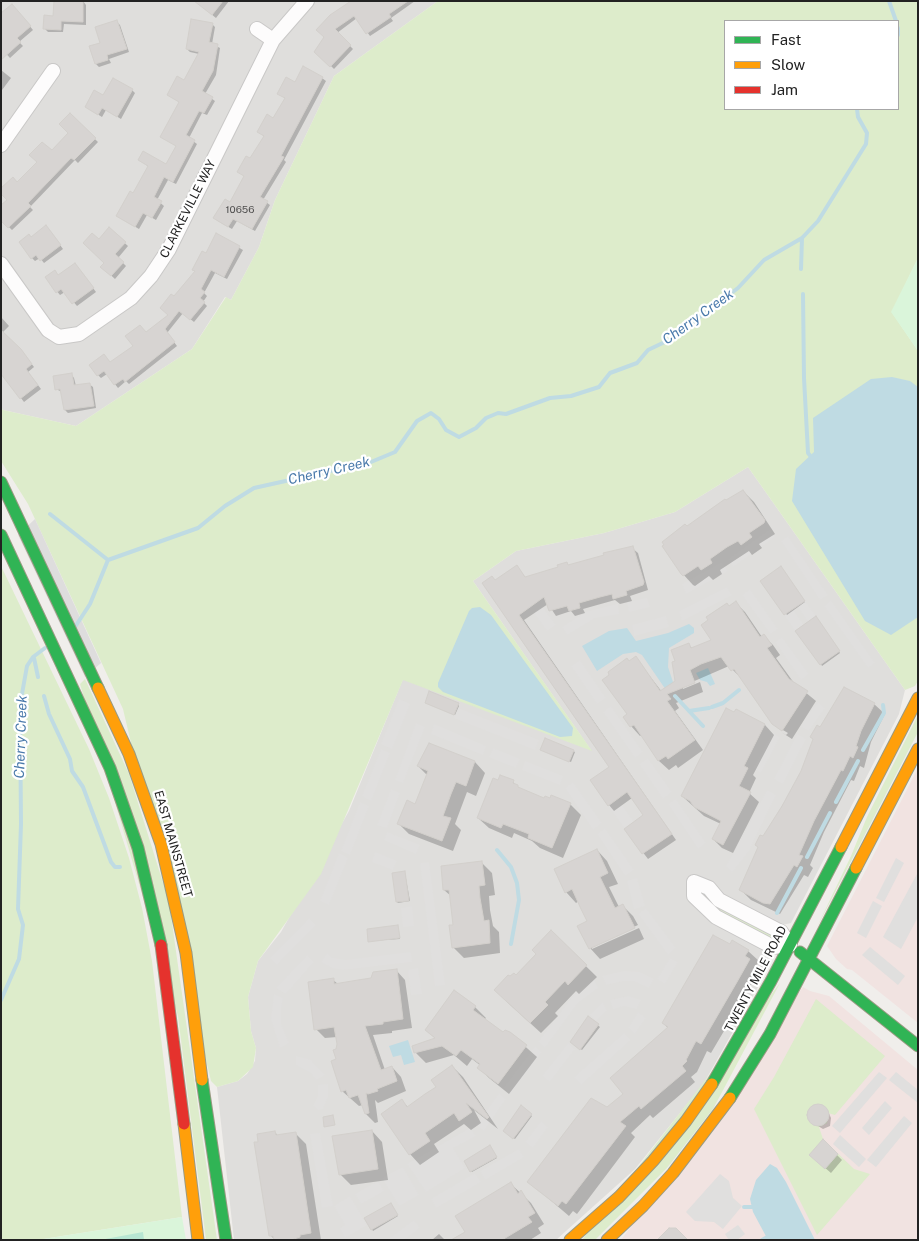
<!DOCTYPE html>
<style>
body{margin:0}
#map{position:relative;width:919px;height:1241px;overflow:hidden;background:#f0eeeb;font-family:"Public Sans",sans-serif}
canvas{display:block}
.frame{position:absolute;inset:0;border:2px solid #222;pointer-events:none}
.legend{position:absolute;left:724px;top:20px;width:175px;height:90px;box-sizing:border-box;background:#fff;border:1px solid #a7a7a7;margin:0;padding:6px 9px;list-style:none;font-size:15px;color:#222}
.legend li{display:flex;align-items:center;gap:10px;height:25px}
.legend b{width:25px;border:1px solid #a7a7a7}
</style>
<div id="map">
<canvas width="919" height="1241"></canvas>
<div class="frame"></div>
<ul class="legend">
<li><b style="height:6px;background:#30b455"></b>Fast</li>
<li><b style="height:6px;background:#ff9f0a"></b>Slow</li>
<li><b style="height:6px;background:#e5322d"></b>Jam</li>
</ul>
</div>
<script>
const g = document.querySelector('canvas').getContext('2d');
g.lineJoin = 'round';
function fill(path, color) { g.fillStyle = color; g.fill(path, 'evenodd'); }
const poly = rows => new Path2D(rows.map(r => 'M' + r).join(''));
function stroke(path, color, width, dash) { g.strokeStyle = color; g.lineWidth = width; g.lineCap = dash ? 'butt' : 'round'; g.setLineDash(dash || []); g.stroke(path); }
function write(font, color, halo, rows, align = 'center') {
  g.font = font + ' "Public Sans",sans-serif'; g.lineWidth = 4.5; g.setLineDash([]); g.textBaseline = 'middle'; g.strokeStyle = halo; g.fillStyle = color; for (const [text, x, y, turn = 0] of rows) {
    g.save(); g.translate(x, y); g.rotate((+turn || 0) * Math.PI / 180); g.textAlign = isNaN(turn) ? turn : align; if (halo) g.strokeText(text, 0, 0); g.fillText(text, 0, 0); g.restore();
  }
}
const residential = poly([
 [1,1,438,1,334,76,275,200,259,247,231,300,225,297,192,349,76,426,3,410,1,407],
 [748,467,905,690,899,714,791,923,782,925,768,952,772,962,704,1083,635,1169,556,1240,234,1240,217,1087,238,1081,247,1074,255,1061,256,1048,251,1031,248,997,258,961,281,932,349,811,403,679,591,750,473,581,516,551,604,533,675,512]
]);
const commercial = poly([
 [918,768,918,1023,852,970,847,969,836,959,827,946],
 [803,987,810,991,829,996,918,1070,918,1240,621,1240]
]);
const grass = poly([
 [438,1,918,1,918,258,892,312,918,351,918,681,915,686,905,690,748,467,675,512,604,533,516,551,473,581,592,751,403,680,321,874,258,961,248,997,251,1031,256,1048,253,1067,238,1081,217,1087,211,1081,123,709,28,504,1,461,1,407,3,410,76,426,192,349,226,297,231,300,259,247,275,200,334,76],
 [725,21,898,21,898,109,725,109],
 [1,566,89,749,109,798,129,858,142,908,152,961,182,1217,37,1240,1,1240],
 [85,679,129,774,169,902,217,1240,206,1240,178,1016,80,684],
 [918,715,918,732,816,929,851,856,867,817],
 [703,893,721,910,760,929,770,932,777,939,773,940,718,911,702,895],
 [780,983,713,1109,667,1168,595,1240,582,1240],
 [816,999,885,1056,835,1115,828,1113,827,1123,819,1127,823,1139,854,1169,870,1174,817,1235,754,1109,774,1077]
]);
const park = poly([
 [918,258,918,351,891,312],
 [182,1217,186,1240,37,1240]
]);
const pitch = poly([
 [143,1232,144,1240,100,1240]
]);
const parking = poly([
 [770,529,775,537,733,567,728,559],
 [788,536,828,595,820,600,781,541],
 [722,562,728,571,686,594,682,584],
 [727,587,732,595,682,621,679,611],
 [750,589,778,629,770,634,742,595],
 [647,598,650,607,629,612,627,602],
 [831,600,875,663,868,668,824,606],
 [805,601,816,616,808,622,797,606],
 [618,604,619,614,595,618,567,635,562,627,586,612],
 [542,606,556,625,547,631,533,612],
 [793,609,804,625,795,631,784,615],
 [666,616,669,627,634,636,632,625],
 [782,637,809,674,801,680,775,642],
 [580,660,606,698,597,704,571,666],
 [399,699,410,704,392,749,381,744],
 [818,702,825,708,809,731,801,727,807,715],
 [611,706,643,752,635,758,603,712],
 [458,708,539,740,535,750,454,718],
 [416,723,425,727,403,783,395,780],
 [434,724,486,746,483,755,431,734],
 [772,733,780,737,761,773,753,768],
 [797,734,806,739,783,784,774,779],
 [493,748,520,759,516,768,489,757],
 [381,749,390,753,371,801,362,796],
 [648,758,672,792,663,799,639,764],
 [525,761,563,776,560,785,522,770],
 [573,782,602,823,593,830,565,788],
 [391,789,400,793,387,828,377,825],
 [767,790,776,795,749,851,732,873,726,866],
 [618,799,634,822,625,829,608,806],
 [676,799,706,843,698,849,668,804],
 [360,802,369,806,350,855,341,851],
 [605,828,634,870,625,876,597,834],
 [387,832,420,845,416,854,384,840],
 [375,852,397,861,393,870,372,862],
 [339,853,348,858,329,905,320,901],
 [896,858,904,863,884,902,876,898],
 [429,862,445,985,435,986,420,863],
 [917,874,918,917,901,949,883,937],
 [637,878,645,906,634,909,627,881],
 [873,901,882,906,866,938,857,933],
 [412,906,414,926,403,927,401,908],
 [646,908,676,948,668,955,638,914],
 [309,918,316,925,277,965,270,958],
 [870,947,905,976,898,985,862,955],
 [411,952,412,962,344,970,332,968,321,962,327,953,333,958,346,960],
 [307,955,314,962,286,994,276,988],
 [670,958,678,962,665,984,657,979],
 [418,968,422,994,411,995,408,970],
 [624,971,640,972,654,979,649,988,634,981,624,981,606,985,602,976],
 [594,980,598,988,578,1003,545,1048,538,1042,574,994],
 [274,994,283,998,281,1009,281,1024,289,1043,280,1048,271,1019],
 [628,996,641,1000,637,1009,624,1006,613,1009,610,1000],
 [603,1002,607,1011,596,1021,589,1015],
 [638,1012,646,1018,635,1034,628,1028],
 [624,1033,631,1040,581,1085,574,1077],
 [568,1043,575,1049,550,1082,542,1076],
 [535,1046,542,1052,510,1094,503,1088],
 [296,1056,311,1060,325,1075,316,1080,310,1072,296,1065],
 [879,1072,887,1078,840,1133,832,1126],
 [896,1072,918,1090,918,1103,889,1080],
 [328,1084,328,1097,323,1109,318,1110,313,1106,318,1096,318,1085],
 [499,1093,506,1099,484,1131,476,1125],
 [885,1101,892,1108,869,1135,862,1128],
 [904,1116,912,1123,876,1167,867,1160],
 [541,1121,548,1127,533,1148,525,1142],
 [470,1128,476,1136,453,1148,465,1168,426,1192,407,1164],
 [320,1133,333,1206,322,1208,310,1134],
 [840,1135,866,1159,859,1167,833,1144],
 [519,1149,524,1157,485,1180,480,1171],
 [403,1167,419,1195,399,1206,382,1178],
 [475,1173,481,1182,436,1208,431,1199],
 [720,1174,729,1181,733,1198,742,1206,723,1229,714,1222,695,1221,686,1212],
 [378,1181,384,1191,361,1204,355,1194],
 [350,1196,367,1225,345,1238,340,1228,345,1225,334,1206],
 [414,1220,420,1228,404,1240,387,1240],
 [738,1225,745,1234,737,1240,729,1240,725,1234]
]);
const water = poly([
 [892,377,910,381,918,387,918,617,891,635,865,621,792,501,796,469,814,452,813,418,871,379],
 [480,607,491,615,573,728,572,736,560,737,443,692,438,687,438,683,469,611,472,608],
 [689,624,694,628,694,633,669,648,668,667,674,685,666,690,642,655,636,652,623,654,597,671,582,646,609,631,627,628,636,641,668,633],
 [708,668,715,684,710,686,707,682,700,680,696,673],
 [408,1040,415,1062,404,1065,401,1055,393,1057,389,1046],
 [770,1164,777,1168,786,1182,815,1240,768,1240,753,1212,750,1199,756,1180]
]);
const pier = poly([
 [35,519,101,663,85,677,18,535]
]);
const shadow = poly([
 [83,1,86,5,86,25,64,24,63,32,48,32,44,28,54,17],
 [195,1,229,1,216,18],
 [377,1,415,1,391,18,393,21,370,36,357,18,337,33,353,49,334,69,316,51,325,37,318,30],
 [15,9,33,30,19,42,23,46,10,58,1,48],
 [117,22,120,25,129,52,109,59,111,63,99,67,96,64,102,43],
 [212,24,215,27,212,44,220,48,216,75,205,94,215,101,207,115,202,113,189,138,197,144,176,184,168,180,157,200,164,206,156,220,147,215,139,229,117,216,134,195,149,167,140,160,167,165,177,146,162,137,180,102,168,95,184,82,199,54,190,52,187,49],
 [1,70,11,78,2,90,1,90],
 [322,78,326,81,284,160,286,162,263,200,270,205,255,231,237,221,232,229,218,221,215,218,230,204,245,177,251,160,265,137,258,131,274,120,286,99,279,93,295,83],
 [132,90,135,93,121,119,106,110,102,117,86,107,103,97],
 [70,115,98,142,78,163,75,160,30,207,33,210,12,230,1,219,9,200,17,184,70,133],
 [109,229,128,246,118,258,126,266,115,279,102,267,106,263,99,240],
 [49,230,63,249,44,263,40,258,35,261,32,258,31,239],
 [217,235,243,250,227,279,215,273,204,293,207,296,203,302,207,306,194,322,183,313,167,333,177,346,129,384,126,381,118,388,107,374,101,378,98,375,110,363,135,346,146,333,169,315,174,298,196,272],
 [78,268,96,292,77,306,65,292,60,295,46,278,59,276],
 [1,317,9,326,2,333,24,354,34,367,28,372,41,389,24,402,4,376,1,359],
 [71,374,74,378,76,386,89,384,93,387,96,408,68,413,65,410,62,392,56,389],
 [743,491,754,502,775,534,759,544,762,548,752,555,749,551,720,570,722,574,713,580,709,576,695,586,693,585,682,573,687,527],
 [632,548,638,553,648,590,630,596,632,601,620,604,615,600,583,609,585,613,575,616,571,611,556,616,548,604,524,620,676,840,648,859,626,830,645,816,632,798,614,811,609,805,611,767,496,582,517,567,526,578],
 [782,569,805,602,787,615,762,581],
 [736,603,745,612,762,637,764,636,773,645,780,655,776,658,794,683,816,701,792,739,781,732,786,735,788,733,776,726,742,679,729,666,683,686,683,689,700,682,703,692,676,703,679,708,675,711,703,750,678,768,676,765,669,770,659,761,642,735,640,736,631,726,630,662,636,658,662,692,677,681,676,662,689,645,692,648,713,641,730,607],
 [817,619,840,653,822,666,821,664],
 [845,688,874,704,885,714,871,742,864,768,860,766,854,781,851,780,824,832,810,865,813,868,808,877,804,875,780,914,751,900,741,890,764,838,802,771,820,729],
 [426,703,458,704,459,706,455,715],
 [736,711,765,725,774,735,753,775,756,778,749,793,759,802,733,853,722,848,713,839,721,824,704,816,682,796],
 [543,751,573,751,575,752,571,762],
 [475,762,485,773,476,796,467,792,455,824,461,830,453,851,409,834,399,824,416,805,428,776,418,766],
 [513,782,522,791,545,800,570,804,581,815,563,858,540,848,532,841,514,833,512,838,489,828,478,818],
 [597,850,607,861,618,884,609,887,619,907,623,906,633,916,638,925,592,946,592,949,639,928,644,939,600,959,590,948,588,922,579,901,576,903,566,892],
 [481,862,492,873,495,895,489,896,490,910,493,926,499,932,500,953,464,958,453,947,454,926,451,896,444,890],
 [405,873,410,901,398,903,397,902],
 [397,926,400,939,369,941],
 [551,932,597,977,579,994,576,991,555,1013,558,1016,541,1033,506,1001,516,976,537,954],
 [730,945,748,951,759,961,756,966,760,970,711,1053,707,1051,697,1072,691,1077,695,1082,653,1118,650,1115,631,1133,635,1137,577,1214,573,1211,569,1216,529,1182,625,1094,669,1029,663,1023],
 [396,970,405,980,412,1028,392,1031,392,1033,373,1035,385,1070,392,1067,401,1077,406,1091,378,1103,375,1100,378,1122,375,1123,366,1114,363,1105,359,1106,342,1091,337,1037,325,1038,316,1029,333,980,338,984,372,979],
 [455,991,475,1007,486,1018,484,1020,503,1034,510,1033,537,1057,509,1094,489,1078,479,1068,481,1066,472,1059,467,1066,454,1055,426,1063,416,1053,414,1047,436,1039,426,1030],
 [589,1018,600,1027,582,1050,572,1041],
 [452,1066,463,1077,498,1129,474,1110,481,1123,471,1130,464,1124,434,1144,439,1152,420,1165,410,1154,402,1101,409,1108,437,1087],
 [818,1105,828,1111,831,1118,830,1126,823,1129,813,1123,808,1114,811,1108],
 [521,1107,532,1116,515,1139,504,1131],
 [372,1131,382,1142,388,1180,351,1185,340,1174],
 [275,1132,278,1136,295,1133,306,1144,321,1240,275,1240,271,1236,260,1143],
 [823,1141,842,1160,831,1173,816,1160],
 [491,1148,497,1158,472,1172,471,1171],
 [511,1184,531,1203,544,1224,538,1228,541,1233,530,1240,454,1240,466,1232],
 [392,1206,398,1216,373,1231,366,1219],
 [439,1234,445,1240,432,1240]
]);
const stream = poly([
 [889,1,896,21],
 [898,28,898,35],
 [801,269,802,238],
 [803,294,804,378,808,453,812,458],
 [50,514,108,560],
 [75,627,90,604,108,560,198,528,225,506,254,488,371,462,395,452,417,421,431,413,439,419,446,430,459,437,476,428,486,418,498,413,506,414,550,398,571,396,599,387,610,373,637,363,648,350,671,339,738,288,764,260,802,238,818,221,866,144,867,133,858,117,857,109],
 [34,658,38,677],
 [44,696,49,714,70,759,72,771,83,787,111,862,115,867,120,867],
 [675,696,703,726],
 [712,707,723,703,739,690],
 [689,711,709,708],
 [863,750,884,713,883,705],
 [836,802,858,761],
 [497,850,511,867,517,883,519,900,511,944],
 [807,857,830,813],
 [777,913,801,868],
 [1,1000,19,959,23,925,18,909,21,824,20,705,27,666,33,657,45,648],
 [744,1207,757,1207],
 [762,1240,771,1235]
]);
const building = poly([
 [54,1,83,1,83,22,61,21,61,30,43,29,44,15,53,16,54,1],
 [194,1,223,1,212,15,194,1],
 [351,1,408,1,389,14,391,17,366,34,354,16,335,29,351,45,330,67,314,52,324,37,316,30,330,15,351,1],
 [12,4,31,26,17,38,21,42,1,60,1,13,12,4],
 [191,19,213,23,209,42,218,44,213,71,202,91,213,97,204,113,199,111,186,135,195,140,173,182,164,177,154,197,162,201,152,218,143,213,135,227,116,216,130,191,133,193,148,166,138,160,143,151,166,164,176,146,160,137,179,102,167,95,177,76,184,80,199,52,186,49,191,19],
 [117,20,127,49,107,55,108,60,95,64,89,46,100,43,95,27,117,20],
 [303,66,323,77,281,156,284,157,260,197,268,201,252,229,233,219,228,227,213,218,225,199,230,202,244,176,237,172,246,156,250,158,264,136,257,132,267,114,273,118,285,98,277,94,286,77,295,82,303,66],
 [113,78,133,89,117,117,102,108,98,115,85,107,94,90,103,95,113,78],
 [70,113,96,138,74,160,71,158,28,203,31,206,8,228,1,221,1,205,7,200,1,194,1,188,13,177,17,182,37,162,29,155,42,142,52,150,68,133,59,124,70,113],
 [46,225,61,245,40,261,36,255,31,259,19,242,29,234,31,237,46,225],
 [109,227,126,242,115,254,124,262,111,276,100,267,104,263,83,243,92,233,99,239,109,227],
 [216,233,240,246,224,277,211,270,201,289,205,292,200,298,205,302,190,320,179,311,165,329,175,342,125,382,123,379,114,385,104,371,97,376,89,365,104,354,110,362,133,346,125,336,140,325,146,332,168,315,160,308,171,294,174,296,195,271,192,270,202,251,206,253,216,233],
 [75,263,94,288,72,304,61,289,56,293,45,277,55,270,58,275,75,263],
 [1,330,21,349,32,364,26,369,38,385,20,399,1,374,1,330],
 [72,373,74,385,90,383,94,406,64,410,60,389,55,390,53,376,72,373],
 [743,490,765,520,764,523,749,533,752,537,741,545,738,541,727,547,710,559,712,563,701,570,698,566,683,576,681,574,662,546,664,545,662,542,685,524,687,526,725,499,726,500,743,490],
 [633,546,644,582,643,585,626,591,627,595,613,599,612,594,600,597,579,603,580,608,569,611,567,606,549,611,544,597,519,615,672,834,642,854,624,829,643,815,627,792,608,806,590,780,609,767,482,583,492,576,495,580,517,565,525,577,558,567,557,565,567,562,568,565,604,555,603,553,633,546],
 [781,566,805,601,784,615,760,581,781,566],
 [736,601,760,637,764,634,772,645,767,648,789,679,808,691,782,731,772,724,734,669,731,671,721,657,701,664,690,670,695,683,667,694,671,699,667,701,695,740,668,759,666,756,658,761,634,725,630,727,623,717,627,714,602,680,609,675,608,672,627,658,629,661,636,656,660,691,675,681,672,662,675,661,671,650,689,643,691,648,711,640,701,625,708,620,706,617,727,603,729,606,736,601],
 [816,616,840,651,820,665,795,631,816,616],
 [844,687,875,703,861,731,856,746,858,747,853,758,850,756,843,771,841,770,814,821,799,855,803,856,797,867,794,865,770,904,763,903,739,890,758,847,755,845,760,835,763,836,782,806,801,771,813,739,810,737,817,725,820,727,844,687],
 [429,691,459,703,454,715,425,703,429,691],
 [726,708,734,712,736,709,765,724,744,766,748,768,739,786,751,792,723,845,712,839,721,821,694,807,690,801,681,796,726,708],
 [545,738,574,750,569,762,540,750,545,738],
 [429,743,475,761,466,786,456,782,451,794,443,816,451,818,442,841,397,824,407,800,415,804,428,771,417,766,429,743],
 [500,775,514,780,513,783,518,785,518,787,544,798,545,796,550,798,551,795,571,803,552,848,528,838,529,834,503,824,501,828,477,818,493,778,498,780,500,775],
 [597,849,608,873,600,877,615,908,623,904,635,928,589,949,577,926,587,921,581,909,572,889,565,893,554,869,597,849],
 [482,861,485,885,479,886,480,898,484,921,489,920,490,943,452,948,449,925,453,925,449,890,443,890,441,866,482,861],
 [405,871,409,901,396,902,392,873,405,871],
 [398,925,400,938,368,942,367,929,398,925],
 [551,930,587,965,568,985,565,981,545,1002,548,1005,530,1023,494,990,508,975,510,976,514,973,516,975,536,954,532,950,551,930],
 [713,935,730,944,732,940,749,950,745,956,750,959,737,982,701,1044,696,1041,686,1060,687,1061,682,1066,686,1071,641,1109,639,1106,620,1122,626,1126,566,1204,562,1201,558,1206,527,1182,591,1098,607,1107,623,1094,610,1078,668,1027,662,1023,713,935],
 [397,969,403,1019,383,1022,383,1024,365,1026,381,1070,392,1066,397,1081,377,1089,378,1091,368,1094,366,1093,369,1113,365,1114,358,1095,349,1098,346,1090,341,1092,331,1061,336,1059,333,1050,336,1049,337,1044,334,1027,314,1030,308,982,334,978,334,984,358,980,371,978,373,972,397,969],
 [454,990,476,1006,473,1010,503,1032,505,1030,510,1032,527,1045,498,1084,477,1068,480,1064,461,1050,456,1056,442,1046,414,1053,412,1046,435,1038,425,1030,454,990],
 [588,1016,599,1024,580,1050,570,1042,588,1016],
 [452,1065,489,1117,487,1119,466,1103,472,1112,459,1121,454,1113,425,1133,430,1141,409,1155,381,1114,402,1099,407,1107,425,1094,436,1087,431,1080,452,1065],
 '807 1115a11 11 0 1 1 22 0a11 11 0 1 1-22 0Z',
 [521,1105,532,1114,513,1139,503,1131,521,1105],
 [333,1115,335,1125,324,1127,323,1117,333,1115],
 [372,1130,378,1169,339,1175,332,1136,372,1130],
 [275,1131,276,1135,296,1132,311,1233,300,1235,300,1237,291,1240,274,1240,273,1236,269,1236,254,1142,258,1142,257,1134,275,1131],
 [823,1139,838,1154,825,1169,809,1155,823,1139],
 [490,1145,497,1157,470,1172,464,1161,490,1145],
 [511,1182,518,1194,521,1190,535,1213,528,1217,532,1222,502,1240,451,1240,465,1232,455,1216,511,1182],
 [391,1203,398,1215,371,1230,364,1218,391,1203],
 [669,1228,676,1228,688,1240,657,1240,669,1228]
]);
const street = poly([
 [257,29,273,40],
 [1,145,53,71],
 [1,264,48,330,59,337,79,334,131,298,151,276,169,249,273,40,307,1],
 [694,882,709,888,719,900,781,932,790,945,773,947,716,917,694,896,694,882]
]);
const fast = poly([
 [1,482,98,688],
 [1,535,110,768,138,848,161,945],
 [800,952,918,1046],
 [202,1080,226,1240],
 [712,1084,771,981,841,847],
 [730,1098,770,1034,856,868]
]);
const slow = poly([
 [98,688,129,754,161,844,186,953,202,1080],
 [841,847,918,698],
 [856,868,918,749],
 [184,1124,198,1240],
 [570,1240,619,1197,653,1161,686,1121,712,1084],
 [607,1240,643,1206,673,1173,730,1098]
]);
const jam = poly([
 [161,945,184,1124]
]);
const numberNames = [
 ["10656",240,210]
];
const streetNames = [
 ["CLARKEVILLE WAY",188,209,-63],
 ["EAST MAINSTREET",173,844,74],
 ["TWENTY MILE ROAD",756,979,-62]
];
const waterNames = [
 ["Cherry Creek",698,317,-36],
 ["Cherry Creek",329,471,-13],
 ["Cherry Creek",21,737,-88]
];
fill(residential, '#dfdedc');
fill(commercial, '#f1e3e1');
fill(grass, '#ddeccb');
fill(park, '#daf5da');
fill(pitch, '#b7e6d2');
fill(parking, '#e0dfde');
fill(water, '#bfdbe3');
fill(pier, '#dedddd');
fill(shadow, '#0003');
stroke(stream, '#bfdbe3', 4);
fill(building, '#d7d4d2');
stroke(building, '#d3d0cc', 1);
stroke(street, '#c9c8c7', 16);
stroke(fast, '#999a82', 13);
stroke(slow, '#999a82', 13);
stroke(jam, '#999a82', 13);
stroke(street, '#fdfcfc', 14);
stroke(fast, '#30b455', 11);
stroke(slow, '#ff9f0a', 11);
stroke(jam, '#e5322d', 11);
write('10px', '#4f4e4e', null, numberNames);
write('12px', '#222', '#fff', streetNames);
write('italic 14px', '#4a7aab', '#fff', waterNames);
</script>
